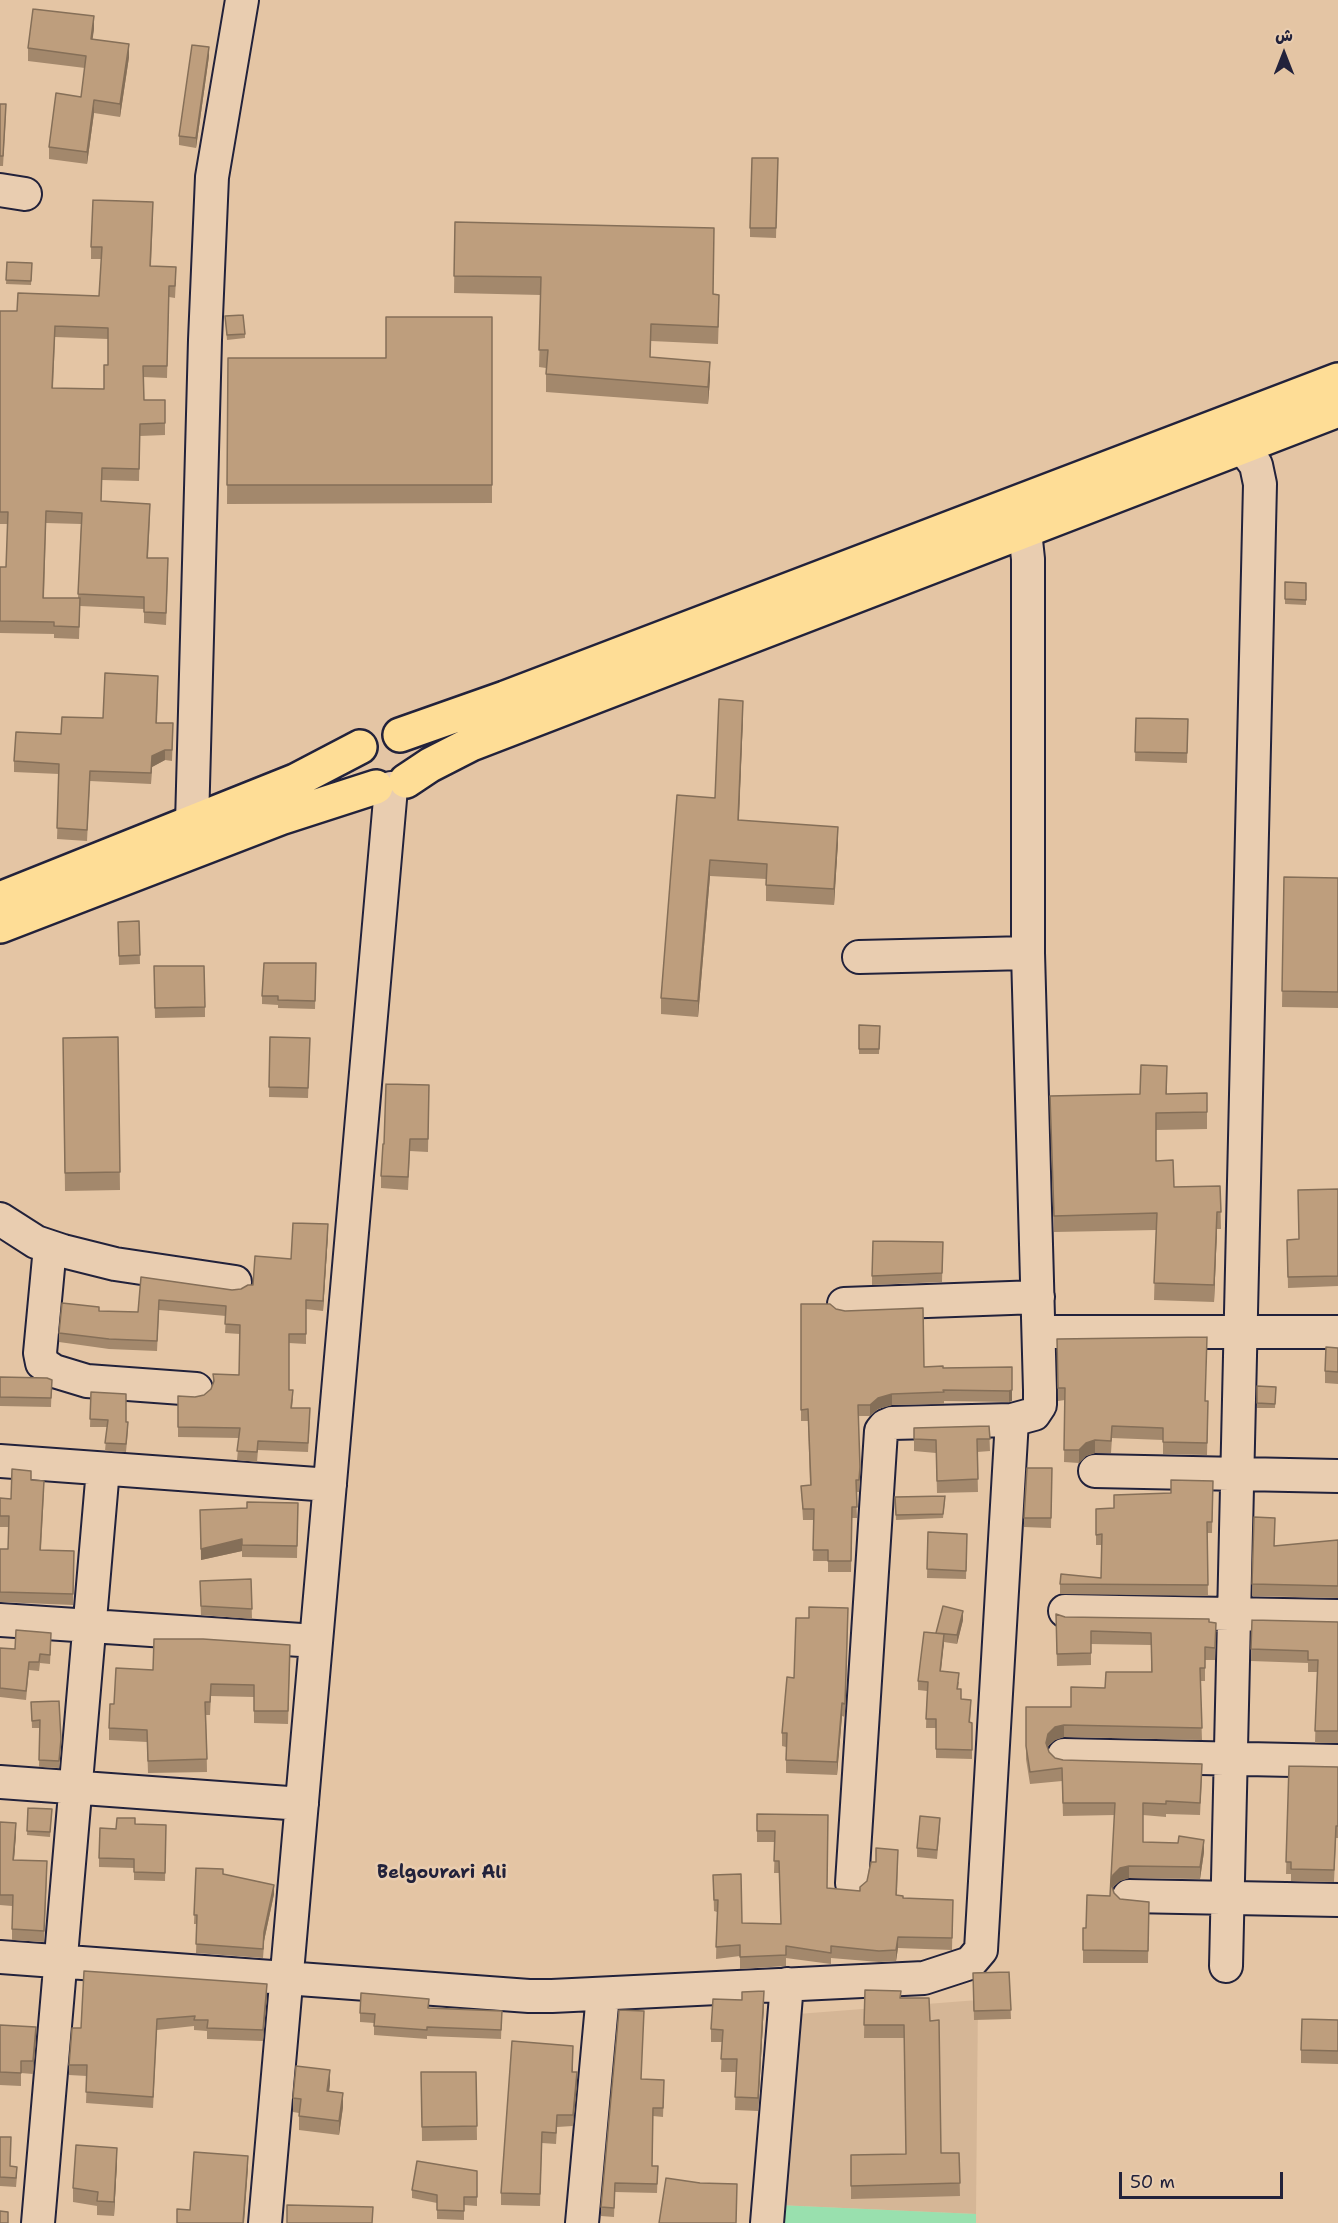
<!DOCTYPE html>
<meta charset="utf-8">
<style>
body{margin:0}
#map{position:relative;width:1338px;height:2223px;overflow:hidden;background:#e4c5a4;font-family:"Shantell Sans","Playpen Sans Arabic",sans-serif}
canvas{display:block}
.north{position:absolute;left:1254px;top:24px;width:60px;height:60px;-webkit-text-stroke:4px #e9cdb0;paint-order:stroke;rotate:0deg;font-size:16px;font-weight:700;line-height:24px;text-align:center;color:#22223b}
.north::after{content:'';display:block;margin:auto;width:21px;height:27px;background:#22223b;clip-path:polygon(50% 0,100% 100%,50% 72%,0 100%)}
.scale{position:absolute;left:1119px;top:2172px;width:164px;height:27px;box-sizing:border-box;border:3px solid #22223b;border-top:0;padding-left:8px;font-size:18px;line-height:21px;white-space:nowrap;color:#22223b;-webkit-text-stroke:4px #e9cdb0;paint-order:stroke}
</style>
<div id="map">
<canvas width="1338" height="2223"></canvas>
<div class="north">ش</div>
<div class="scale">50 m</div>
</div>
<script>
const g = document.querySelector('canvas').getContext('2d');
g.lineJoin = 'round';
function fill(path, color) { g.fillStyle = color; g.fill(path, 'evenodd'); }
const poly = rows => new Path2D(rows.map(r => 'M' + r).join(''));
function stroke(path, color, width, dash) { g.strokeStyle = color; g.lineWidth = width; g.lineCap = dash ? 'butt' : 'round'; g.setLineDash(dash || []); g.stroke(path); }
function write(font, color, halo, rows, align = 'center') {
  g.font = font + ' "Shantell Sans",sans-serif'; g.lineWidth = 5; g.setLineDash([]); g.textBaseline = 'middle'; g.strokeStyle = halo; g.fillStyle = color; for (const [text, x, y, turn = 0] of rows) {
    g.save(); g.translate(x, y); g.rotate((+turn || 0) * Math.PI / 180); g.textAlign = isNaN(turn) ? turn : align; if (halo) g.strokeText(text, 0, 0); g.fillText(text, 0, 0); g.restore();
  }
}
const built = poly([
 [978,2000,976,2214,777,2205,798,2014]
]);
const green = poly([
 [777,2205,976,2214,976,2223,776,2223]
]);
const minor = poly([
 [0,190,25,194],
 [192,823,205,340,212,177,242,0],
 [859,957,1028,953],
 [0,1219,36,1242,63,1251,115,1264,235,1282],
 [50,1247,40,1353,42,1363,54,1371,87,1381,196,1389],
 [844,1304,1038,1297],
 [1039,1332,1338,1332],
 [0,1461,330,1485],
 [1095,1471,1338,1476],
 [1065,1611,1338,1616],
 [0,1620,316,1641],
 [1064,1755,1338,1761],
 [0,1782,302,1804],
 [852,1883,881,1431,885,1426,892,1423,1012,1420],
 [1129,1896,1338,1900],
 [0,1957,529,1996,552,1996,924,1978,970,1963,981,1950,1012,1420,1034,1414,1040,1405,1040,1390,1028,953,1028,559,1025,531],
 [1226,1966,1260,484,1256,465,1242,447],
 [38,2223,103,1469],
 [265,2223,391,788],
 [582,2223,603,1994],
 [767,2223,787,1984]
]);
const highway = poly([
 [400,735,505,698,1338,380],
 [406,781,430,765,471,744,1338,410],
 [0,899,295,781,360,747],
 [0,926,280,818,376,787]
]);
const wall = poly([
 [94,29,92,39,129,57,120,117,94,113,87,164,49,159,49,147,81,97,85,68,28,61,28,48],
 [209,56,196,148,179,145,179,136],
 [0,104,6,114,3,166,0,166],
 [778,158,776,238,750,237,750,228],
 [153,214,151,266,176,279,175,298,169,297,167,378,143,377,144,400,165,400,165,435,140,436,139,481,102,480,101,501,150,516,148,558,168,570,166,625,144,623,144,609,80,606,79,639,54,638,54,634,0,633,0,567,6,567,8,524,0,524,0,311,17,311,99,296,102,259,91,259,91,247],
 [55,337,108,339,108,365,104,389,53,388],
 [46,523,81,524,78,598,44,598],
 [455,222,713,294,719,312,718,344,651,341,650,357,710,379,708,404,546,392,546,368,539,367,541,295,454,293],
 [7,262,32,263,31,285,6,284],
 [225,316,245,334,245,338,227,340],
 [492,317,492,503,227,504,228,358,386,358],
 [1285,582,1306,583,1306,605,1285,604],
 [158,686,157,723,173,734,172,761,165,760,152,767,151,784,90,781,87,841,57,839,59,774,14,772,14,761,103,718],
 [743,716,739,820,838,842,834,905,766,901,766,879,710,876,698,1017,661,1014,661,998,715,798],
 [1136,718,1188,719,1187,763,1135,761],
 [1284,877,1338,878,1338,1008,1282,1007],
 [139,921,140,964,119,965,118,922],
 [316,963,315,1009,278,1008,278,1005,262,1004,262,996],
 [154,966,205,1007,205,1017,155,1018],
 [859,1025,880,1026,879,1054,859,1054],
 [118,1037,120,1190,65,1191,63,1038],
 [270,1037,310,1038,308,1098,269,1097],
 [1167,1083,1167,1094,1207,1093,1207,1129,1156,1130,1156,1161,1174,1187,1220,1186,1221,1229,1217,1229,1214,1302,1154,1300,1156,1230,1054,1232,1050,1096,1140,1094],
 [429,1085,428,1152,410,1151,408,1190,381,1188,381,1176,384,1144],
 [1338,1189,1338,1286,1288,1288,1287,1240,1299,1239],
 [328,1234,323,1311,306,1309,306,1344,289,1343,289,1390,293,1399,292,1408,310,1418,308,1452,258,1450,257,1462,237,1460,239,1438,178,1437,178,1396,195,1397,204,1395,211,1389,213,1384,213,1374,239,1375,240,1334,225,1333,226,1316,159,1310,157,1351,109,1349,59,1342,59,1333,99,1311,138,1312,141,1277,232,1290,241,1289,253,1285],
 [943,1242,942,1282,872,1285,872,1276],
 [801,1304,836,1309,924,1367,943,1368,1012,1367,1012,1401,1009,1402,944,1401,944,1404,892,1405,878,1409,870,1416,858,1416,860,1479,859,1492,856,1492,857,1518,852,1518,851,1572,828,1572,828,1561,813,1561,814,1520,803,1520,801,1486,810,1485,808,1421,801,1421],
 [1057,1339,1206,1401,1208,1414,1207,1455,1163,1454,1163,1440,1112,1438,1111,1453,1095,1453,1086,1456,1079,1463,1064,1462,1065,1400,1058,1401],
 [1338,1348,1338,1384,1325,1383,1325,1371],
 [0,1377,52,1380,51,1407,0,1406],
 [1257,1386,1276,1387,1275,1408,1257,1408],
 [91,1392,126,1422,128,1430,126,1452,105,1451,107,1427,90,1427],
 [989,1426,990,1451,977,1452,978,1492,937,1493,936,1453,914,1451,914,1428],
 [1052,1468,1051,1528,1024,1527,1024,1518],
 [31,1480,44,1492,41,1550,74,1551,73,1605,0,1602,0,1549,8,1549,8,1527,0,1527,0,1498,11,1499],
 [1213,1481,1212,1533,1207,1533,1208,1596,1060,1594,1060,1584,1101,1578,1102,1545,1096,1545,1096,1509,1114,1508,1171,1493],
 [895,1497,945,1501,943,1518,896,1520],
 [298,1503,297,1558,242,1557,242,1551,201,1560,200,1510,247,1508],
 [1254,1517,1275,1546,1338,1540,1338,1598,1252,1596],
 [928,1532,967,1534,966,1579,927,1578],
 [251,1579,252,1619,201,1615,200,1591],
 [1056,1614,1065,1617,1216,1623,1215,1660,1205,1660,1205,1681,1200,1681,1202,1740,1064,1737,1055,1740,1048,1746,1048,1749,1049,1752,1055,1758,1063,1760,1202,1776,1200,1815,1166,1814,1166,1817,1143,1815,1143,1842,1204,1852,1200,1879,1129,1878,1120,1881,1113,1887,1113,1889,1114,1893,1120,1899,1149,1902,1148,1963,1083,1963,1083,1928,1086,1928,1110,1896,1115,1815,1063,1816,1062,1781,1030,1784,1026,1759,1026,1707,1071,1707,1105,1688,1151,1672,1151,1645,1091,1644,1091,1665,1057,1666],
 [963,1620,957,1644,944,1642,940,1671,959,1682,958,1689,961,1699,971,1709,970,1723,972,1723,972,1759,936,1758,936,1728,926,1728,927,1691,918,1690,918,1681,936,1633],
 [1252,1620,1338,1622,1338,1743,1315,1743,1317,1672,1308,1672,1308,1663,1251,1661],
 [848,1621,845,1717,842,1716,837,1775,786,1773,786,1747,782,1746,782,1733,794,1678],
 [51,1641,50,1664,40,1663,39,1671,29,1670,26,1700,0,1697,0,1654,15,1649],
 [290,1657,288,1724,254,1723,254,1697,211,1696,210,1715,206,1715,207,1772,148,1773,147,1742,109,1740,109,1728,114,1704,153,1670],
 [31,1702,61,1746,59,1768,39,1767,40,1728,32,1728],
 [1289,1766,1338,1767,1338,1838,1336,1838,1334,1882,1291,1881,1291,1874,1286,1874],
 [28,1808,52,1809,50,1837,27,1835],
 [757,1814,828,1815,827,1888,860,1891,898,1861,897,1895,903,1898,953,1900,952,1950,898,1948,896,1961,879,1962,831,1958,831,1964,786,1958,786,1966,740,1969,740,1956,716,1959,717,1912,714,1911,713,1875,742,1923,781,1924,779,1873,774,1873,775,1842,757,1842],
 [0,1822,16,1834,14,1860,47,1872,44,1942,12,1940,12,1906,0,1905],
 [135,1824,166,1825,165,1881,134,1880,134,1868,99,1867,99,1858,116,1829],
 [940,1826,937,1859,917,1857,917,1848],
 [196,1868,223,1874,274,1894,264,1941,263,1958,196,1953,197,1924,194,1924],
 [1009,1972,1011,2019,974,2020,973,1973],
 [865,1990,900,1998,930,2021,941,2153,959,2153,960,2196,851,2199,851,2155,906,2154,904,2038,864,2038],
 [267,1995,263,2041,207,2039,207,2031,194,2030,194,2026,157,2030,153,2108,86,2103,87,2076,69,2075,69,2065,81,2028],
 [764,2004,758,2111,735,2110,736,2072,721,2072,722,2042,711,2042,711,2029],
 [429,2008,502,2011,501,2039,427,2036,427,2039,374,2035,374,2023,360,2022,360,2013],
 [1338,2020,1338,2064,1301,2063,1301,2050],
 [0,2025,36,2039,33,2074,21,2073,21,2086,0,2085],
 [573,2057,573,2072,577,2084,573,2126,557,2127,556,2144,542,2143,540,2206,501,2205,501,2193],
 [421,2072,476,2072,477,2140,422,2141],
 [641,2079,664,2089,663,2117,653,2116,652,2166,658,2166,657,2193,615,2192,614,2217,601,2216,601,2207],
 [330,2084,329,2091,343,2107,339,2135,299,2130,299,2113,293,2112,293,2098],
 [0,2137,10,2166,17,2176,16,2187,0,2186],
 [117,2162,114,2216,97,2215,97,2206,73,2202,73,2188],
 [477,2171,477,2206,464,2205,464,2220,437,2219,437,2203,412,2198,412,2190]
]);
const shadedWall = poly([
 [94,16,94,29,91,51,91,39],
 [129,44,129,57,120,117,120,104],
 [209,47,209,56,196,148,196,138],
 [94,100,94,113,87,164,87,152],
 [710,362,710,379,708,404,708,387],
 [743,701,743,716,738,836,738,820],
 [165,750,165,760,152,767,151,784,152,756],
 [838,827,838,842,834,905,834,889],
 [710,860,710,876,698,1017,698,1001],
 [1217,1212,1217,1229,1214,1302,1214,1285],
 [328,1224,328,1234,323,1311,323,1301],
 [1012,1390,1012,1401,1009,1402,1009,1391],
 [892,1394,892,1405,878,1409,870,1416,870,1405,878,1398],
 [1095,1440,1095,1453,1086,1456,1079,1463,1079,1450,1086,1443],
 [242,1539,242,1551,201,1560,201,1549],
 [963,1611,963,1620,957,1644,957,1635],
 [944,1634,944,1643,940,1680,940,1671],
 [842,1703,842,1716,837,1775,837,1762],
 [1064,1725,1064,1737,1055,1740,1048,1746,1046,1755,1046,1743,1048,1734,1055,1727],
 [16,1823,16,1834,13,1871,13,1860],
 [1204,1840,1204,1852,1200,1879,1200,1867],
 [1129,1866,1129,1878,1120,1881,1113,1887,1111,1895,1111,1883,1113,1875,1120,1868],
 [274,1885,274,1894,264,1941,263,1958,264,1932],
 [898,1937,898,1948,896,1961,896,1950],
 [267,1984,267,1995,263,2041,263,2030],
 [764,1991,764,2004,758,2111,758,2098],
 [36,2027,36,2039,33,2074,33,2061],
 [330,2070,330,2084,327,2105,327,2091],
 [577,2072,577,2084,573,2126,573,2115],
 [343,2093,343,2107,339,2135,339,2121],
 [117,2148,117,2162,114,2216,114,2202],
 [248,2156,248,2168,244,2223,243,2223]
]);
const building = poly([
 [33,9,94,16,91,39,129,44,120,104,94,100,87,152,49,147,56,93,81,97,86,56,28,48,33,9],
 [192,45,209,47,196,138,179,136,192,45],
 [0,104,6,104,3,156,0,156,0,104],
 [752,158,778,158,776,228,750,228,752,158],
 [93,200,153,202,150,266,176,267,175,286,169,286,167,366,143,366,144,400,165,400,165,423,140,424,139,469,102,468,101,501,150,504,147,558,168,558,166,613,144,612,144,597,78,594,82,513,46,511,43,598,80,598,79,627,54,626,54,622,0,621,0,567,6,567,8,512,0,512,0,311,17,311,18,293,99,296,102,247,91,247,93,200],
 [55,326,108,328,108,365,104,365,104,389,52,388,55,326],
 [455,222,714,228,713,294,719,295,718,327,651,324,650,357,710,362,708,387,546,374,548,350,539,350,541,277,454,276,455,222],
 [7,262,32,263,31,281,6,280,7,262],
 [243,315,245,334,227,335,225,316,243,315],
 [386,317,492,317,492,485,227,485,228,358,386,358,386,317],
 [1285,582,1306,583,1306,600,1285,599,1285,582],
 [105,673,158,676,156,723,173,723,172,750,165,750,152,756,151,773,90,771,87,830,57,828,59,764,14,761,16,732,61,734,62,717,103,718,105,673],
 [719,699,743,701,738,820,838,827,834,889,766,885,767,864,710,860,698,1001,661,998,677,795,715,798,719,699],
 [1136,718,1188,719,1187,753,1135,752,1136,718],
 [1284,877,1338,878,1338,992,1282,991,1284,877],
 [139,921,140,955,119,956,118,922,139,921],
 [264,963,316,963,315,1001,278,1000,278,996,262,996,264,963],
 [154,966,204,966,205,1007,155,1008,154,966],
 [859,1025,880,1026,879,1049,859,1049,859,1025],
 [118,1037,120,1172,65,1173,63,1038,118,1037],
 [270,1037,310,1038,308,1088,269,1087,270,1037],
 [1141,1065,1167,1066,1166,1094,1207,1093,1207,1112,1156,1113,1156,1161,1173,1160,1174,1187,1220,1186,1221,1212,1217,1212,1214,1285,1154,1283,1157,1213,1054,1216,1050,1096,1140,1094,1141,1065],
 [386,1084,429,1085,428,1139,410,1139,408,1177,381,1176,383,1144,384,1144,386,1084],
 [1338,1189,1338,1276,1288,1277,1287,1240,1299,1239,1298,1190,1338,1189],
 [293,1223,328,1224,323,1301,306,1300,306,1334,289,1334,289,1390,293,1390,291,1408,310,1408,308,1443,258,1441,257,1452,237,1451,240,1428,178,1427,178,1396,195,1397,204,1395,211,1389,214,1381,213,1374,239,1375,240,1325,225,1324,226,1306,159,1300,157,1341,109,1339,59,1333,62,1303,99,1307,99,1311,138,1312,141,1277,232,1290,241,1289,248,1285,253,1285,255,1256,291,1259,293,1223],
 [873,1241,943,1242,942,1273,872,1276,873,1241],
 [801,1304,830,1304,836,1309,845,1311,923,1308,924,1367,943,1366,943,1368,1012,1367,1012,1390,1009,1391,943,1390,944,1392,892,1394,878,1398,870,1405,858,1405,860,1467,859,1480,856,1480,857,1507,852,1507,851,1561,828,1561,828,1550,813,1550,814,1509,803,1509,801,1486,811,1485,808,1409,801,1410,801,1304],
 [1207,1337,1205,1401,1208,1401,1207,1443,1163,1442,1163,1428,1112,1426,1111,1441,1095,1440,1086,1443,1079,1450,1064,1450,1065,1388,1058,1388,1057,1339,1207,1337],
 [1326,1347,1338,1348,1338,1372,1325,1371,1326,1347],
 [0,1377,47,1378,52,1380,51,1398,0,1397,0,1377],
 [1257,1386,1276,1387,1275,1404,1257,1403,1257,1386],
 [91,1392,126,1394,126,1422,128,1422,126,1444,105,1443,108,1420,90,1419,91,1392],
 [989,1426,990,1439,977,1439,978,1479,937,1481,936,1440,914,1439,914,1428,989,1426],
 [1027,1468,1052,1468,1051,1518,1024,1518,1027,1468],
 [12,1469,31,1471,31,1480,44,1481,40,1550,74,1551,73,1594,0,1592,0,1549,8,1549,9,1516,0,1516,0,1498,11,1499,12,1469],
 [1171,1480,1213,1481,1212,1522,1207,1522,1208,1585,1060,1584,1061,1574,1101,1578,1102,1534,1096,1535,1096,1509,1114,1508,1114,1495,1171,1493,1171,1480],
 [945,1496,943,1514,896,1515,895,1497,945,1496],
 [247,1502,298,1503,297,1546,242,1545,242,1539,201,1549,200,1510,247,1508,247,1502],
 [1254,1517,1275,1518,1274,1546,1338,1540,1338,1586,1252,1584,1254,1517],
 [928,1532,967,1534,966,1571,927,1569,928,1532],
 [251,1579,252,1609,201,1606,200,1581,251,1579],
 [943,1606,963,1611,957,1635,936,1633,943,1606],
 [809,1607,848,1608,845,1704,842,1703,837,1762,786,1760,787,1733,782,1733,787,1677,794,1678,796,1618,809,1618,809,1607],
 [1056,1614,1065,1617,1209,1619,1209,1622,1216,1623,1215,1648,1205,1647,1205,1668,1200,1668,1202,1728,1064,1725,1055,1727,1048,1734,1046,1743,1049,1752,1055,1758,1063,1760,1202,1764,1200,1803,1166,1801,1166,1804,1143,1803,1143,1842,1178,1843,1179,1836,1204,1840,1200,1867,1129,1866,1120,1868,1113,1875,1111,1883,1114,1893,1120,1899,1149,1902,1148,1951,1083,1950,1083,1928,1086,1928,1087,1895,1110,1896,1115,1803,1063,1803,1062,1768,1030,1772,1026,1746,1026,1707,1071,1707,1071,1687,1105,1688,1106,1672,1152,1672,1151,1633,1091,1631,1091,1653,1057,1654,1056,1614],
 [1252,1620,1338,1622,1338,1731,1315,1731,1318,1660,1308,1660,1308,1651,1251,1649,1252,1620],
 [16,1630,51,1633,50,1655,40,1654,39,1662,29,1662,26,1691,0,1688,0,1648,15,1649,16,1630],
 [924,1632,944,1634,940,1671,959,1673,957,1689,961,1689,961,1699,971,1700,969,1722,972,1723,972,1750,936,1749,936,1719,926,1719,928,1682,918,1681,924,1632],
 [154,1639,203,1639,290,1645,288,1711,254,1711,254,1685,211,1684,210,1702,205,1702,207,1759,148,1761,147,1730,109,1728,110,1704,114,1704,116,1668,153,1670,154,1639],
 [59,1701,61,1739,59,1761,39,1760,40,1720,32,1721,31,1702,59,1701],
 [1289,1766,1338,1767,1338,1826,1336,1826,1334,1870,1291,1869,1291,1862,1286,1862,1289,1766],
 [28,1808,52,1809,50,1832,27,1831,28,1808],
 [757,1814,828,1815,827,1888,860,1891,860,1887,867,1881,871,1862,876,1862,876,1848,898,1850,896,1895,903,1896,903,1898,953,1900,952,1938,898,1937,896,1950,879,1951,831,1946,831,1953,786,1946,786,1955,740,1957,740,1945,716,1947,718,1900,714,1900,713,1875,741,1874,742,1923,781,1924,779,1861,774,1861,775,1831,757,1831,757,1814],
 [920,1816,940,1818,937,1850,917,1848,920,1816],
 [117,1818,135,1818,135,1824,166,1825,165,1873,134,1872,134,1859,99,1858,100,1828,116,1829,117,1818],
 [0,1822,16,1823,13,1860,47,1861,44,1931,12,1929,13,1895,0,1895,0,1822],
 [196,1868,223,1869,223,1874,274,1885,264,1932,263,1949,196,1944,197,1915,194,1915,196,1868],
 [84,1971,267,1984,263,2030,207,2028,208,2020,194,2020,195,2016,157,2019,153,2097,86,2092,87,2065,69,2065,72,2028,81,2028,84,1971],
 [1009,1972,1011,2010,974,2011,973,1973,1009,1972],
 [865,1990,901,1991,900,1998,929,1998,930,2021,939,2020,941,2153,959,2153,960,2183,851,2186,851,2155,906,2154,904,2025,864,2025,865,1990],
 [764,1991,758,2098,735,2097,737,2059,721,2059,723,2030,711,2029,713,1999,742,2000,742,1992,764,1991],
 [361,1993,429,1999,428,2008,502,2011,501,2030,427,2027,427,2030,374,2026,375,2014,360,2013,361,1993],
 [619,2010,644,2011,641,2079,664,2080,663,2108,653,2108,652,2166,658,2166,657,2184,615,2183,614,2208,601,2207,619,2010],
 [1302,2019,1338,2020,1338,2051,1301,2050,1302,2019],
 [0,2025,36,2027,33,2061,21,2061,21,2073,0,2072,0,2025],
 [512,2041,573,2046,572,2072,577,2072,573,2115,557,2115,556,2133,542,2132,540,2194,501,2193,512,2041],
 [296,2066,330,2070,327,2091,343,2093,339,2121,299,2116,301,2099,293,2098,296,2066],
 [421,2072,476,2072,477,2126,422,2127,421,2072],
 [0,2137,11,2137,10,2166,17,2167,16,2178,0,2177,0,2137],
 [76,2145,117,2148,114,2202,97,2201,98,2192,73,2188,76,2145],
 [194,2152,248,2156,243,2223,177,2223,177,2209,190,2210,194,2152],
 [417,2161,477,2171,477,2197,464,2197,464,2211,437,2210,437,2195,412,2190,417,2161],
 [666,2178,700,2183,737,2184,736,2223,659,2223,666,2178],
 [287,2205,373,2207,372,2223,287,2223,287,2205],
 [0,2211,8,2212,8,2223,0,2223,0,2211]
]);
const quarterNames = [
 ["Belgourari Ali",442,1873]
];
fill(built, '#d5b696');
fill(green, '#99e0ae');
stroke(minor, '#22223b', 36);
stroke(highway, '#22223b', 38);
stroke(minor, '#e9cdb0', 32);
stroke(highway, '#fedd96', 33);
fill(wall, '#a3886c');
fill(shadedWall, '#856f58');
fill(building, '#be9e7d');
stroke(building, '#856f58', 1.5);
write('bold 18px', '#22223b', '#e9cdb0', quarterNames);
</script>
